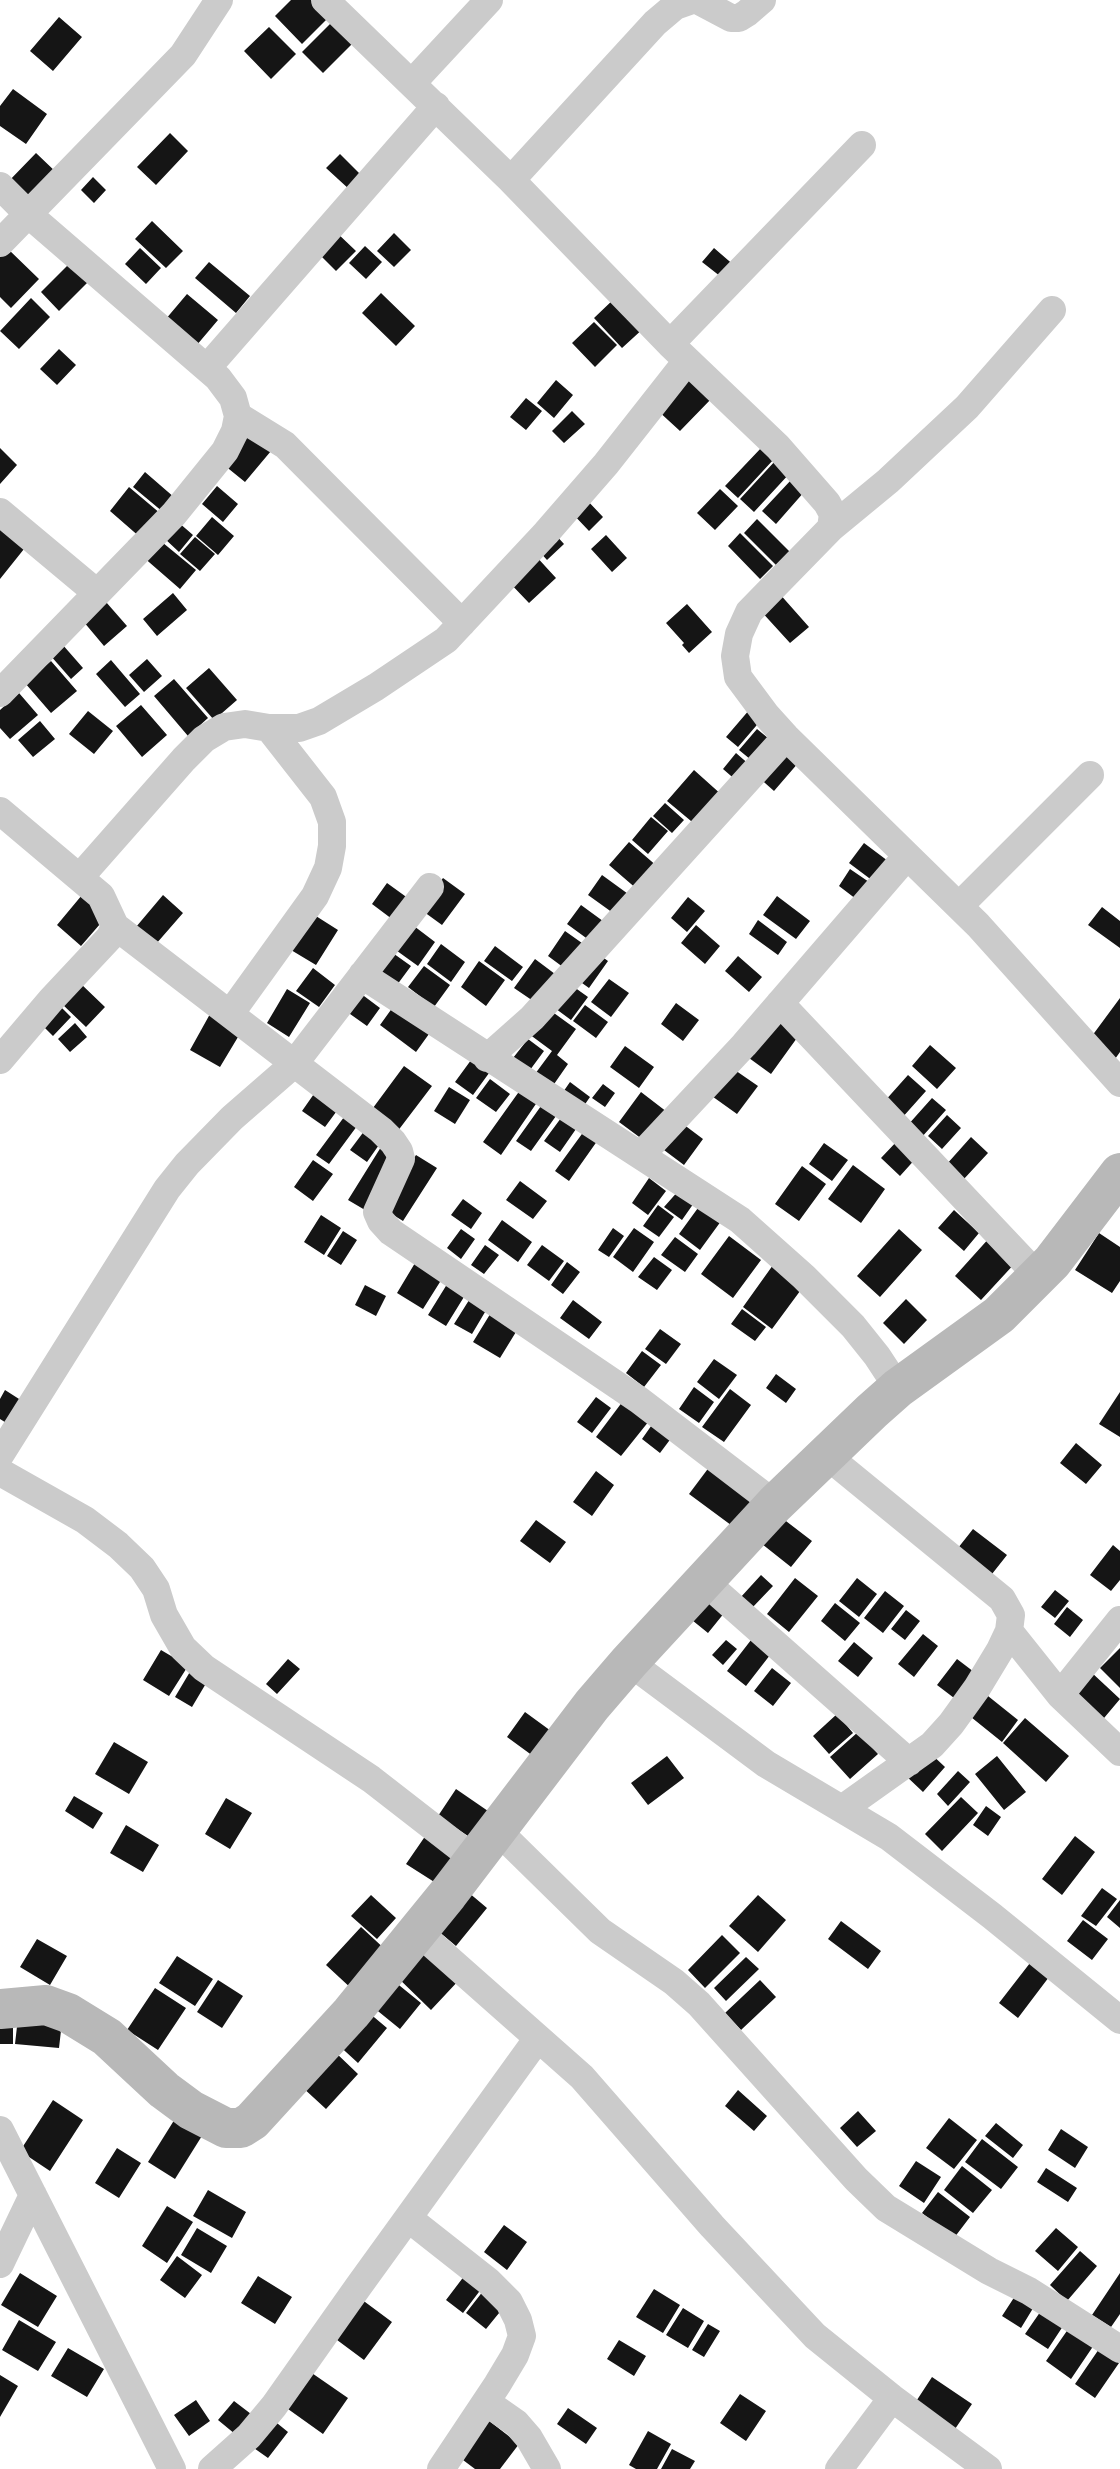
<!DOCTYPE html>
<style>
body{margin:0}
canvas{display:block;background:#fff}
</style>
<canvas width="1120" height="2469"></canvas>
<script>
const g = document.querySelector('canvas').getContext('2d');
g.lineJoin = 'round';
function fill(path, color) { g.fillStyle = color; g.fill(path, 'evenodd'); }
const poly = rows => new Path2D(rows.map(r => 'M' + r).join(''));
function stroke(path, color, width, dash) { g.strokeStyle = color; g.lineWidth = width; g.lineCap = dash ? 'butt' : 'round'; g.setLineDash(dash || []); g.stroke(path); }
const building = poly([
 [291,0,319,0,332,14,302,44,275,16],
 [340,14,361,35,323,73,302,52],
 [59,17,82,37,53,71,30,51],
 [269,27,296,54,271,79,244,51],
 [13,89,47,114,26,144,0,126,0,106],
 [170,133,188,151,156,185,137,167],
 [36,153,58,174,28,205,6,184],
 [340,154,363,177,350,190,326,168],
 [93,177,106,190,94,203,81,190],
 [152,221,183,251,166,268,135,239],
 [335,231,356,251,336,271,316,251],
 [394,233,411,250,394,267,377,251],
 [365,246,382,262,366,279,349,263],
 [7,248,39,279,11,308,0,297,0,255],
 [140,248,161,268,146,284,125,264],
 [714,248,736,267,725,280,702,262],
 [72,261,90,280,59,311,41,292],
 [209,262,250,296,236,313,195,278],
 [381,293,415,326,396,346,362,313],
 [187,294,218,320,196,346,165,320],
 [616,297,645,327,622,348,594,318],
 [31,298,50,317,19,349,0,331],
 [594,322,617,345,595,367,572,343],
 [59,349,76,365,57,385,40,369],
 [688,374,713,397,680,431,656,409],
 [556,380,573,395,554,418,537,403],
 [526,398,542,411,526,430,510,417],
 [572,411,585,424,564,443,552,431],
 [250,434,271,451,245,482,224,465],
 [762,447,774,459,738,498,725,486],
 [0,448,17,465,0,484],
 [776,460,790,473,754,512,740,499],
 [145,472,175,498,163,512,133,487],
 [792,479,805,491,776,524,762,511],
 [217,486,238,504,223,522,202,504],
 [129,487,161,514,141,538,110,511],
 [720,489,738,506,715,530,697,513],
 [585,498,603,517,589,531,571,512],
 [212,517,234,536,218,555,196,536],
 [757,519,790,552,776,565,744,533],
 [178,522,193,535,179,552,164,538],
 [0,525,28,544,0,579],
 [740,533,773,566,760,579,728,546],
 [555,534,564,544,547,560,538,550],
 [606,535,627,558,612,572,591,549],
 [195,537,215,554,200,571,180,554],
 [157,538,196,570,180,589,142,556],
 [534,554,556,578,529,603,507,580],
 [778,592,809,627,790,643,759,609],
 [173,593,187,610,157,636,143,619],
 [106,602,127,626,104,646,83,621],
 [687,604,712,632,689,653,682,645,684,643,666,623],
 [62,644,83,668,71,679,50,655],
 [147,659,162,676,144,692,129,675],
 [111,660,140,694,125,707,96,674],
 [51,661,77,691,51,713,25,683],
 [209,668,237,700,214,720,186,688],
 [174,679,208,718,188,736,154,696],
 [19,693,38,715,10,739,0,728,0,710],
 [141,705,167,735,142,757,116,726],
 [750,709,762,719,738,747,726,737],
 [88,711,113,731,94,754,69,734],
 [40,721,55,739,33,757,18,740],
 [757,729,774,743,756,764,739,750],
 [780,747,799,762,774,791,756,775],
 [736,753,751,766,738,782,723,769],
 [694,770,723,796,697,826,667,801],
 [665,803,684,820,672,833,653,816],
 [651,817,668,831,648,854,632,840],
 [629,842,658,867,638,890,609,865],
 [864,843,888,861,873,881,849,863],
 [850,869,869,882,856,899,839,886],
 [602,875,635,899,620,918,588,895],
 [443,878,465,894,442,925,420,909],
 [387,883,416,904,400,925,372,904],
 [82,895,107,916,81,946,57,925],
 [163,895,183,913,156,944,136,927],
 [777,896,810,921,796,939,763,915],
 [688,897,705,911,687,932,671,918],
 [581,905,607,924,593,943,567,924],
 [1102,907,1120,921,1120,948,1088,925],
 [308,911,338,930,316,965,286,947],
 [758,920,787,942,778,955,749,934],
 [410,923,435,942,418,966,393,948],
 [696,925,720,946,705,964,681,943],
 [565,931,589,948,571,973,548,956],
 [441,944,465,962,451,982,427,964],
 [495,946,523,967,512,981,484,961],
 [390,951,411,966,394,989,374,974],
 [594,951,608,961,589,988,575,978],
 [738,956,762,977,749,992,725,971],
 [535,959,559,977,539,1005,514,988],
 [479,961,505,980,486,1006,461,987],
 [424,966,450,985,434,1007,408,987],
 [313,968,335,985,319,1007,296,991],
 [609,979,629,993,611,1017,591,1002],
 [567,982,588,997,571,1020,548,1003],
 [80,983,105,1007,86,1027,61,1003],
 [287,989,310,1003,289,1037,267,1023],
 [356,990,380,1008,367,1026,343,1009],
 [1120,998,1120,1052,1115,1059,1089,1040],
 [398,1000,434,1027,416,1052,380,1025],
 [676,1003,699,1020,683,1041,661,1024],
 [58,1004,71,1017,53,1036,40,1023],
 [585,1005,608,1022,596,1038,573,1021],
 [547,1008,576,1029,557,1055,568,1064,552,1087,535,1074,552,1051,529,1034],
 [210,1014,241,1032,220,1067,190,1050],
 [780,1015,802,1031,771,1074,749,1058],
 [75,1023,87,1037,70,1052,58,1039],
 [528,1039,544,1051,530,1070,513,1058],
 [930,1045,956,1068,937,1089,912,1066],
 [625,1046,654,1067,639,1088,610,1067],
 [474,1056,492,1069,473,1095,455,1082],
 [404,1066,432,1086,397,1132,370,1112],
 [729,1066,758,1086,737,1114,709,1094],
 [908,1075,926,1091,901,1119,883,1103],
 [490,1079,510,1094,496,1112,476,1098],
 [570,1082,590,1097,581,1110,561,1095],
 [603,1084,615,1093,605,1107,592,1098],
 [523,1086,540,1098,501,1155,483,1142],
 [449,1087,470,1100,455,1124,434,1111],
 [316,1091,339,1108,325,1127,302,1111],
 [641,1092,667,1112,646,1142,619,1122],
 [932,1098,946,1110,921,1138,907,1126],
 [546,1099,561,1109,531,1151,516,1141],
 [347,1113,360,1122,329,1164,316,1155],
 [947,1115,961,1128,942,1149,928,1136],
 [561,1118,576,1129,560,1152,544,1141],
 [683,1124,703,1139,684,1165,664,1150],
 [587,1127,600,1137,569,1181,555,1171],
 [365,1130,381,1142,367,1162,350,1150],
 [971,1137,988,1153,963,1180,946,1165],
 [899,1139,918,1156,900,1176,881,1158],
 [824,1143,848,1160,832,1181,809,1164],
 [381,1147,398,1158,365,1210,348,1200],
 [416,1155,437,1168,403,1221,382,1208],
 [313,1160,333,1174,313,1201,294,1187],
 [853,1165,885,1189,861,1223,828,1199],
 [802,1166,826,1184,799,1221,775,1204],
 [649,1178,666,1191,648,1215,632,1203],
 [520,1181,547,1201,533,1219,506,1200],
 [680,1189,696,1200,682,1220,664,1207],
 [463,1199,482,1213,471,1229,451,1215],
 [703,1201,724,1217,700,1250,679,1234],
 [658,1205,674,1217,659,1237,643,1226],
 [954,1210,979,1233,964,1251,938,1228],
 [321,1215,341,1228,324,1255,304,1242],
 [502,1220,532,1242,518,1262,488,1240],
 [613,1228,624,1236,609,1257,598,1250],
 [634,1228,654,1242,633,1272,613,1257],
 [461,1229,475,1239,461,1259,447,1248],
 [899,1229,922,1250,880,1297,857,1276],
 [343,1231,357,1240,341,1265,327,1256],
 [1099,1233,1120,1247,1120,1281,1112,1293,1075,1270],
 [729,1236,761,1260,733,1298,701,1274],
 [991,1236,1017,1261,981,1300,955,1276],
 [675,1237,698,1254,685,1272,661,1255],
 [485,1245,499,1255,484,1274,471,1265],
 [542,1245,564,1261,549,1281,527,1265],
 [654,1257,672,1270,657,1290,638,1277],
 [418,1258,445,1274,423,1309,397,1293],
 [567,1262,580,1272,563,1294,551,1285],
 [773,1265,803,1287,772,1329,743,1307],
 [449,1281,467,1292,446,1326,428,1315],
 [365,1285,386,1296,376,1316,355,1305],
 [471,1297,488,1307,472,1334,454,1324],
 [906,1299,927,1320,904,1344,883,1323],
 [573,1300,602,1322,589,1339,560,1318],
 [742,1309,766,1327,755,1341,731,1324],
 [492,1311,519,1327,500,1358,473,1342],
 [660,1329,681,1344,666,1364,645,1349],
 [642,1351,661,1365,644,1387,626,1373],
 [714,1359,737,1375,719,1399,697,1382],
 [776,1374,796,1389,786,1403,766,1388],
 [694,1387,714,1402,699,1423,679,1409],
 [730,1389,751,1405,724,1442,702,1427],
 [5,1390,30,1406,16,1429,0,1419,0,1399],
 [1120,1392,1120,1437,1099,1424],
 [596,1397,611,1408,592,1433,577,1422],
 [623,1401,649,1421,621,1456,596,1437],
 [656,1419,675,1433,660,1453,642,1439],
 [1076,1443,1102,1465,1086,1484,1060,1463],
 [710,1466,756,1500,735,1528,689,1494],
 [596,1471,614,1485,592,1516,573,1502],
 [782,1518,812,1541,791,1567,762,1544],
 [536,1520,566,1542,550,1563,520,1541],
 [973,1529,1007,1555,992,1574,958,1548],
 [1113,1545,1120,1551,1120,1580,1111,1591,1090,1575],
 [761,1575,773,1586,751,1609,740,1598],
 [795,1578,818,1596,789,1632,767,1614],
 [857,1578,877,1594,859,1617,839,1601],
 [1055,1590,1069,1601,1055,1618,1041,1607],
 [885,1591,904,1606,883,1633,864,1618],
 [705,1595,725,1612,708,1633,687,1616],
 [835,1603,860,1623,845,1641,821,1621],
 [1067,1607,1083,1620,1070,1637,1054,1624],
 [906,1610,920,1621,905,1640,891,1629],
 [758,1631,777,1646,746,1686,727,1671],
 [923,1634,938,1646,914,1677,898,1664],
 [726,1640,737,1649,723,1665,712,1655],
 [854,1642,873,1658,858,1677,838,1661],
 [1120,1648,1120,1688,1100,1668],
 [161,1650,188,1666,169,1696,143,1680],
 [288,1659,300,1669,277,1694,266,1684],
 [957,1659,978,1675,958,1701,937,1685],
 [194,1665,211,1675,192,1707,175,1697],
 [772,1668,791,1683,773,1706,754,1691],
 [1091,1672,1120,1699,1099,1724,1069,1697],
 [983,1692,1018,1720,1002,1742,966,1713],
 [525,1712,551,1731,533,1756,507,1737],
 [837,1714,853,1733,829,1754,813,1736],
 [1025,1718,1069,1756,1046,1782,1003,1743],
 [858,1732,878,1754,850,1779,830,1757],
 [114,1742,148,1762,129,1794,95,1774],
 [928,1751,945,1767,923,1792,905,1775],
 [667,1756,684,1778,648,1805,631,1783],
 [997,1756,1026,1792,1004,1810,975,1774],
 [958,1771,970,1782,948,1806,937,1794],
 [456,1789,488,1811,471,1838,438,1816],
 [74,1796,103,1813,93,1829,65,1811],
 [961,1797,978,1813,942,1851,925,1834],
 [226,1798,252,1813,230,1849,205,1834],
 [986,1806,1001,1817,988,1836,973,1825],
 [126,1825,159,1845,143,1872,110,1853],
 [426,1835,459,1856,439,1885,406,1864],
 [1075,1836,1095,1852,1062,1895,1042,1879],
 [462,1887,487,1908,456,1946,431,1925],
 [1102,1888,1117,1899,1096,1926,1081,1916],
 [371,1895,396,1918,377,1939,351,1916],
 [758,1895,786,1920,758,1952,729,1926],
 [1120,1900,1120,1928,1107,1917],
 [1083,1920,1108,1939,1092,1960,1067,1941],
 [841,1921,881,1951,868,1969,828,1939],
 [361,1927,388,1952,353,1990,326,1965],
 [722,1935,740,1953,705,1988,688,1970],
 [37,1939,67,1956,50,1985,20,1967],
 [421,1942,460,1979,431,2010,392,1972],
 [177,1956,213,1979,195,2006,159,1983],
 [746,1957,759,1969,726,2001,714,1988],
 [1030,1963,1049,1977,1018,2018,999,2003],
 [389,1977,421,2003,400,2029,368,2003],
 [218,1980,243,1996,222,2028,197,2012],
 [760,1980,776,1997,741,2030,725,2013],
 [155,1988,186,2008,158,2050,127,2030],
 [362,2007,387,2028,358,2063,334,2041],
 [19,2009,63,2013,59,2048,15,2044],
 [0,2013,13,2013,13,2044,0,2044],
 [334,2051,358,2074,326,2109,301,2086],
 [738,2090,767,2116,754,2131,725,2106],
 [53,2100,83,2120,50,2171,20,2151],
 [183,2106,210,2123,175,2179,148,2162],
 [858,2111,876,2131,857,2147,840,2128],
 [949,2118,977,2140,954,2169,926,2148],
 [996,2123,1023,2145,1013,2158,985,2136],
 [1061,2129,1088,2147,1075,2168,1048,2150],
 [982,2139,1018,2167,1001,2189,965,2162],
 [117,2148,141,2163,119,2198,95,2183],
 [916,2161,941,2177,924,2203,899,2186],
 [962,2166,992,2190,973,2213,944,2190],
 [1046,2168,1077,2188,1068,2202,1037,2182],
 [208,2190,246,2212,232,2238,193,2216],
 [938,2192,970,2217,954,2238,922,2213],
 [167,2206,193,2222,167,2263,142,2246],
 [504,2225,527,2242,507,2270,484,2252],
 [197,2228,227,2246,211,2273,181,2255],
 [1056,2228,1078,2247,1058,2271,1035,2251],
 [1080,2251,1097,2266,1067,2301,1050,2285],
 [177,2256,202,2275,185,2298,160,2280],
 [468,2271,485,2284,463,2313,446,2300],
 [20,2273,57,2296,38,2327,1,2305],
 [1120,2273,1120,2314,1111,2327,1092,2315],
 [258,2276,292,2297,275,2324,241,2303],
 [487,2286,508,2302,486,2329,466,2313],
 [654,2289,680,2305,663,2333,636,2317],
 [1017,2293,1035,2305,1021,2328,1002,2316],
 [357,2296,392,2322,364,2360,329,2334],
 [1045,2305,1067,2320,1048,2349,1025,2334],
 [683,2308,704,2321,688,2348,666,2335],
 [19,2320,56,2342,38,2371,2,2350],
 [708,2324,720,2331,704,2357,692,2350],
 [1071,2325,1096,2342,1071,2379,1046,2361],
 [619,2340,646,2356,634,2376,607,2359],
 [68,2348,104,2369,87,2397,51,2376],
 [1099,2349,1119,2363,1095,2398,1075,2384],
 [306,2369,348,2398,323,2434,281,2404],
 [0,2375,18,2386,0,2417],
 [932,2377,972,2404,955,2429,915,2403],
 [740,2394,766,2411,746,2441,720,2423],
 [196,2400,210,2421,189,2436,174,2415],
 [234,2401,251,2414,235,2434,218,2420],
 [568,2408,597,2428,586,2444,557,2424],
 [272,2419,288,2432,268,2458,251,2446],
 [488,2420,519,2444,500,2469,475,2469,459,2457],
 [648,2431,671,2444,657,2469,636,2469,629,2465],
 [672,2449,695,2461,690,2469,661,2469]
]);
const street = poly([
 [325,0,511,180,670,344,778,447,827,503,833,514,831,528,749,612,739,634,735,656,738,677,767,716,786,737,978,925,1120,1083],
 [697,0,731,18,739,18,747,13,762,0],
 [412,83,489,0],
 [511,180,655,23,675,6,692,0],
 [0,186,28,214,218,378,233,398,238,416,235,431,225,451,174,514,0,693],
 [0,243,183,55,219,0],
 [670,344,862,145],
 [207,368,436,106],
 [238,416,285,445,462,623],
 [0,512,97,593],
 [831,528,888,481,967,407,1052,310],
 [0,811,101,896,115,926,110,937,51,1000,0,1060],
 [80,877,184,759,204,739,224,727,245,724,269,728,299,728,319,721,376,687,446,640,546,533,606,464,687,361],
 [959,906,1090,775],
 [115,926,381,1130,393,1142,399,1151,401,1159,377,1212,381,1221,391,1232,639,1400,775,1504],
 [362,975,740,1220,804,1277,853,1326,877,1356,898,1388],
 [780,1003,1038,1276],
 [230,1014,315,896,328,868,332,846,332,822,323,797,269,728],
 [487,1058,532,1018,786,737],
 [641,1155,744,1045,907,856],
 [0,1455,167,1189,187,1164,232,1118,294,1064,430,887],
 [826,1455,1002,1599,1011,1615,1009,1631,1000,1650,977,1688,951,1724,932,1745,842,1809],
 [0,1472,85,1520,118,1545,142,1568,156,1589,164,1615,183,1648,204,1668,371,1779,474,1859],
 [704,1581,909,1762],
 [1009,1631,1060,1695,1120,1752],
 [629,1662,766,1764,889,1837,992,1916,1120,2020],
 [1060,1695,1120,1620],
 [497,1830,600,1931,674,1982,699,2004,856,2179,886,2208,989,2271,1029,2291,1120,2349],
 [417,1931,582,2077,712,2226,815,2336,892,2398,988,2469],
 [0,2130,172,2469],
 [408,2218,488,2281,509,2302,518,2320,522,2336,515,2355,497,2385,441,2469],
 [0,2264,33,2195],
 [486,2402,516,2423,529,2438,547,2469],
 [212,2469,249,2436,274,2406,358,2287,538,2038],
 [839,2469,892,2398]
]);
const secondary = poly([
 [0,2009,46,2005,68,2013,107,2037,164,2090,191,2110,226,2128,241,2128,252,2121,351,2013,448,1894,592,1705,629,1662,775,1504,872,1411,898,1388,999,1315,1052,1262,1120,1173]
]);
fill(building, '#151515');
stroke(street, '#cbcbcb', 28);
stroke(secondary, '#b8b8b8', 40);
</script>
